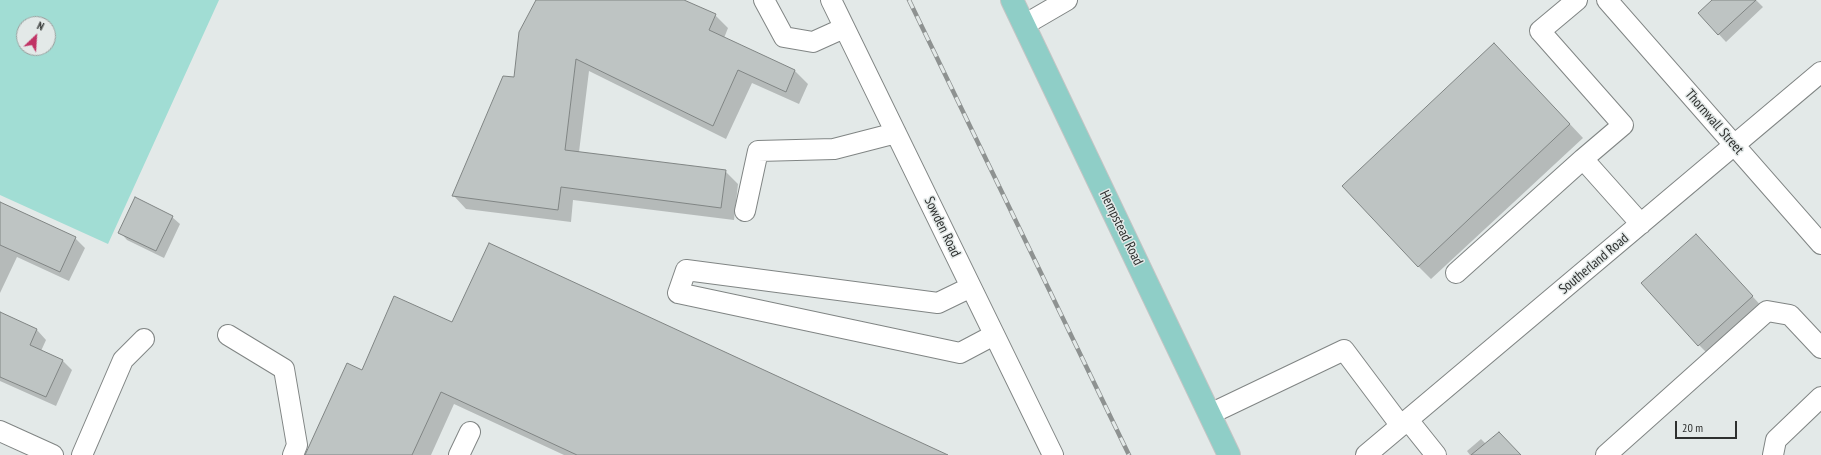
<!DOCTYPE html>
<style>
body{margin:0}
#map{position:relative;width:1821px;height:455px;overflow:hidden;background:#e3e9e8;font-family:"PT Sans Narrow",sans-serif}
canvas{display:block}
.north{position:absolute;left:16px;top:16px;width:40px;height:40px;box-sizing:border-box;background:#e3e9e8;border:1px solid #9b9f9e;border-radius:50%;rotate:25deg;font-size:11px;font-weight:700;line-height:16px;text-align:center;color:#2e302f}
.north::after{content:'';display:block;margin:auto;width:14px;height:18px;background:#c03365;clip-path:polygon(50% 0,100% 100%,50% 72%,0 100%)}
.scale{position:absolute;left:1675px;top:421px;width:62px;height:18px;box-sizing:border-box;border:2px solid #2e302f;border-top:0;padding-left:5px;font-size:12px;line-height:14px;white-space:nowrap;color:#2e302f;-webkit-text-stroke:3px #e3e9e8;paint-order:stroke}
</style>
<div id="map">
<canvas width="1821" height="455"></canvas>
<div class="north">N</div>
<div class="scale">20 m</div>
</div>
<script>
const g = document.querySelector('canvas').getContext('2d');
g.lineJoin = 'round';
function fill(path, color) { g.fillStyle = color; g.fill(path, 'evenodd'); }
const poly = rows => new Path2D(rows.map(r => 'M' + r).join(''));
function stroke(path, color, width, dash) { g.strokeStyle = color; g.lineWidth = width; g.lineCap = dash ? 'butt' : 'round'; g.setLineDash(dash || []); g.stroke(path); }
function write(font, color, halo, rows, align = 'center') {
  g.font = font + ' "PT Sans Narrow",sans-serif'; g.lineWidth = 3; g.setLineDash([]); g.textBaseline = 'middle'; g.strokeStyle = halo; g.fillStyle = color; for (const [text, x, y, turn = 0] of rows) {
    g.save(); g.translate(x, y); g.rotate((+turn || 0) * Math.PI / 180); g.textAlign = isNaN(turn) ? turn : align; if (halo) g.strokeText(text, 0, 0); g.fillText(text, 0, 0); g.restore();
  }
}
const green = poly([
 [0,0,219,0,108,244,0,195],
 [24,24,48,24,48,48,24,48]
]);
const shadow = poly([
 [537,0,682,0,715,15,728,28,724,38,795,71,808,84,799,104,752,83,726,139,589,71,579,152,725,171,738,184,734,220,573,200,571,222,466,209,454,196,503,77,515,78],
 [1713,0,1756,0,1763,7,1726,42,1699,13],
 [1507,57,1583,138,1431,279,1418,266],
 [0,203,75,238,85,248,69,281,17,257,0,293],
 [172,217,180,224,164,258,127,240,120,232],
 [1696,235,1765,310,1712,358,1699,345],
 [2,314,37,330,46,340,41,351,63,361,72,370,56,406,0,381,0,318],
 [363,371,946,455,564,455,454,404,431,455,307,455],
 [1481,439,1486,444,1520,455,1470,455,1467,451]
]);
const building = poly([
 [536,0,684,0,716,14,709,30,795,70,786,92,738,70,713,126,576,59,565,150,726,170,721,208,561,187,558,210,452,196,503,76,514,77,519,32,536,0],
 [1712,0,1756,0,1718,35,1698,13,1712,0],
 [1494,43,1570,124,1418,267,1342,186,1494,43],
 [135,197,173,216,156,251,118,233,135,197],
 [0,202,76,237,60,272,0,245,0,202],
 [1696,234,1753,296,1698,346,1641,283,1696,234],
 [489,243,948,455,577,455,441,392,412,455,305,455,347,363,362,370,394,296,452,322,489,243],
 [0,312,37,329,30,345,63,360,46,397,0,377,0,312],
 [1499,432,1521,455,1471,455,1499,432]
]);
const minor = poly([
 [764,0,784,37,813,42,844,28],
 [831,0,1053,455],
 [1577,0,1540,31,1623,125,1583,159],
 [1607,0,1821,244],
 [1024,25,1067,0],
 [745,211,758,151,834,149,896,133],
 [1456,273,1583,159,1641,224],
 [971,287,938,303,686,270,678,293,960,353,994,335],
 [228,335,284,369,297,445,293,455],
 [1210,414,1344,350,1401,426],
 [1408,420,1436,455],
 [0,431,53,455],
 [82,455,123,360,144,339],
 [459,455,470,432],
 [1366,455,1821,72],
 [1606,455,1767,311,1790,315,1821,348],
 [1773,455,1776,440,1821,397]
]);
const major = poly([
 [1012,0,1229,455]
]);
const rail = poly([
 [909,0,1129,455]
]);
const streetNames = [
 ["Thornwall Street",1714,122,49],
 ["Sowden Road",942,227,64],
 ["Hempstead Road",1121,228,64],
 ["Southerland Road",1594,264,-40]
];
fill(green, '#a1ddd4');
fill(shadow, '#0003');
fill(building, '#bec4c3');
stroke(building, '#808584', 1);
stroke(minor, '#808584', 22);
stroke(major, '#c4c5c5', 24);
stroke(minor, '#fff', 20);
stroke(major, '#8fcec7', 22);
stroke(rail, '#8e9291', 4.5);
stroke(rail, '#e3e9e8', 3, [9]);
write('14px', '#2e302f', '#e3e9e8', streetNames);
</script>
